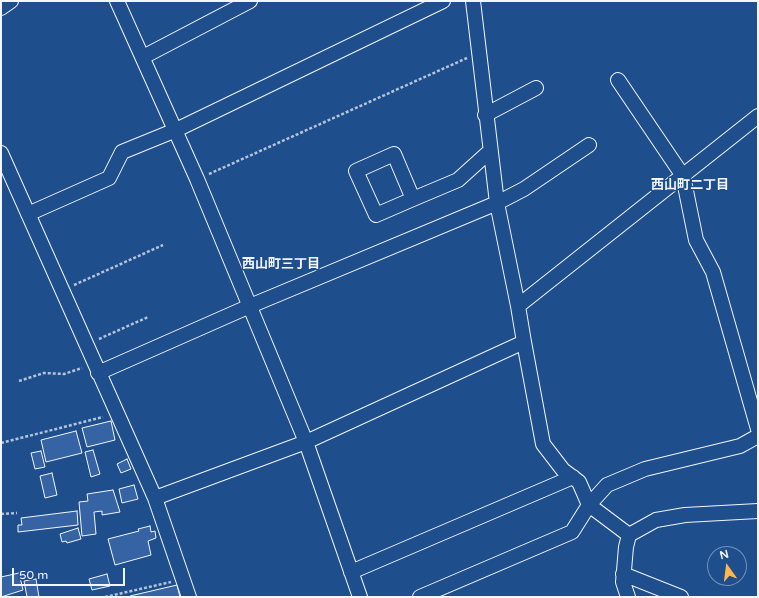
<!DOCTYPE html>
<meta charset="utf-8">
<style>
body{margin:0}
#map{position:relative;width:759px;height:598px;overflow:hidden;background:#1f4e8c;font-family:"Varela Round",sans-serif}
canvas{display:block}
.frame{position:absolute;inset:0;border:2px solid #f2f6ff;pointer-events:none}
.north{position:absolute;left:707px;top:546px;width:40px;height:40px;box-sizing:border-box;background:#1f4e8c;border:1px solid #7391ba;border-radius:50%;rotate:346deg;font-size:11px;font-weight:700;line-height:16px;text-align:center;color:#f2f6ff}
.north::after{content:'';display:block;margin:auto;width:14px;height:18px;background:#ffb74d;clip-path:polygon(50% 0,100% 100%,50% 72%,0 100%)}
.scale{position:absolute;left:12px;top:568px;width:113px;height:18px;box-sizing:border-box;border:2px solid #f2f6ff;border-top:0;padding-left:5px;font-size:12px;line-height:14px;white-space:nowrap;color:#f2f6ff;-webkit-text-stroke:3px #1f4e8c;paint-order:stroke}
</style>
<div id="map">
<canvas width="759" height="598"></canvas>
<div class="frame"></div>
<div class="north">N</div>
<div class="scale">50 m</div>
</div>
<script>
const g = document.querySelector('canvas').getContext('2d');
g.lineJoin = 'round';
function fill(path, color) { g.fillStyle = color; g.fill(path, 'evenodd'); }
const poly = rows => new Path2D(rows.map(r => 'M' + r).join(''));
function stroke(path, color, width, dash) { g.strokeStyle = color; g.lineWidth = width; g.lineCap = dash ? 'butt' : 'round'; g.setLineDash(dash || []); g.stroke(path); }
function write(font, color, halo, rows, align = 'center') {
  g.font = font + ' "Varela Round","Noto Sans JP",sans-serif'; g.lineWidth = 3; g.setLineDash([]); g.textBaseline = 'middle'; g.strokeStyle = halo; g.fillStyle = color; for (const [text, x, y, turn = 0] of rows) {
    g.save(); g.translate(x, y); g.rotate((+turn || 0) * Math.PI / 180); g.textAlign = isNaN(turn) ? turn : align; if (halo) g.strokeText(text, 0, 0); g.fillText(text, 0, 0); g.restore();
  }
}
const building = poly([
 [111,421,115,440,87,447,82,428,111,421],
 [76,431,82,453,46,462,41,440,76,431],
 [93,450,100,474,91,477,85,452,93,450],
 [41,451,45,467,35,469,31,453,41,451],
 [127,459,131,469,121,473,117,464,127,459],
 [52,473,57,495,45,498,40,476,52,473],
 [134,485,138,499,122,503,119,489,134,485],
 [113,490,120,512,102,515,102,511,94,512,96,534,82,536,79,502,88,501,87,494,113,490],
 [77,511,78,525,18,532,18,525,22,525,21,518,77,511],
 [150,526,151,532,155,531,156,538,148,541,151,555,115,565,108,539,139,531,138,529,150,526],
 [78,528,81,539,67,543,66,541,62,542,60,534,78,528],
 [19,573,23,590,1,597,1,577,19,573],
 [107,574,110,586,92,590,89,579,107,574],
 [36,579,39,597,27,597,24,581,36,579],
 [177,585,180,597,130,597,130,596,177,585]
]);
const path = poly([
 [209,174,467,58],
 [74,285,163,245],
 [99,339,148,317],
 [19,381,44,373,64,374,82,368],
 [1,443,103,417],
 [1,514,17,513],
 [105,597,171,582]
]);
const street = poly([
 [117,1,197,179,306,442,360,597],
 [473,1,497,203,518,306],
 [1,8,11,1],
 [143,57,250,1],
 [618,80,683,176,696,240,713,272,758,429],
 [485,115,536,88],
 [1,153,155,498,189,597],
 [413,199,394,154,356,171,376,215,413,199,458,180,489,152],
 [28,214,109,178,122,152,176,130,443,1],
 [524,342,543,444,563,470,579,482,589,505,607,485,645,469,740,446,758,436],
 [98,373,250,306,497,203,524,189,589,145],
 [155,498,306,442,524,342,518,306,758,116],
 [351,572,573,477],
 [623,574,681,597],
 [420,597,572,532,589,505,629,535],
 [628,597,623,582,626,547,629,535,656,520,685,515,758,511]
]);
const neighbourhoodNames = [
 ["西山町二丁目",690,186],
 ["西山町三丁目",281,265]
];
fill(building, '#3563a3');
stroke(building, '#f2f6ff', 1);
stroke(street, '#f2f6ff', 16);
stroke(path, '#b3c4dc', 2.5, [3, 2]);
stroke(street, '#1f4e8c', 14);
write('bold 13px', '#f2f6ff', '#1f4e8c', neighbourhoodNames);
</script>
